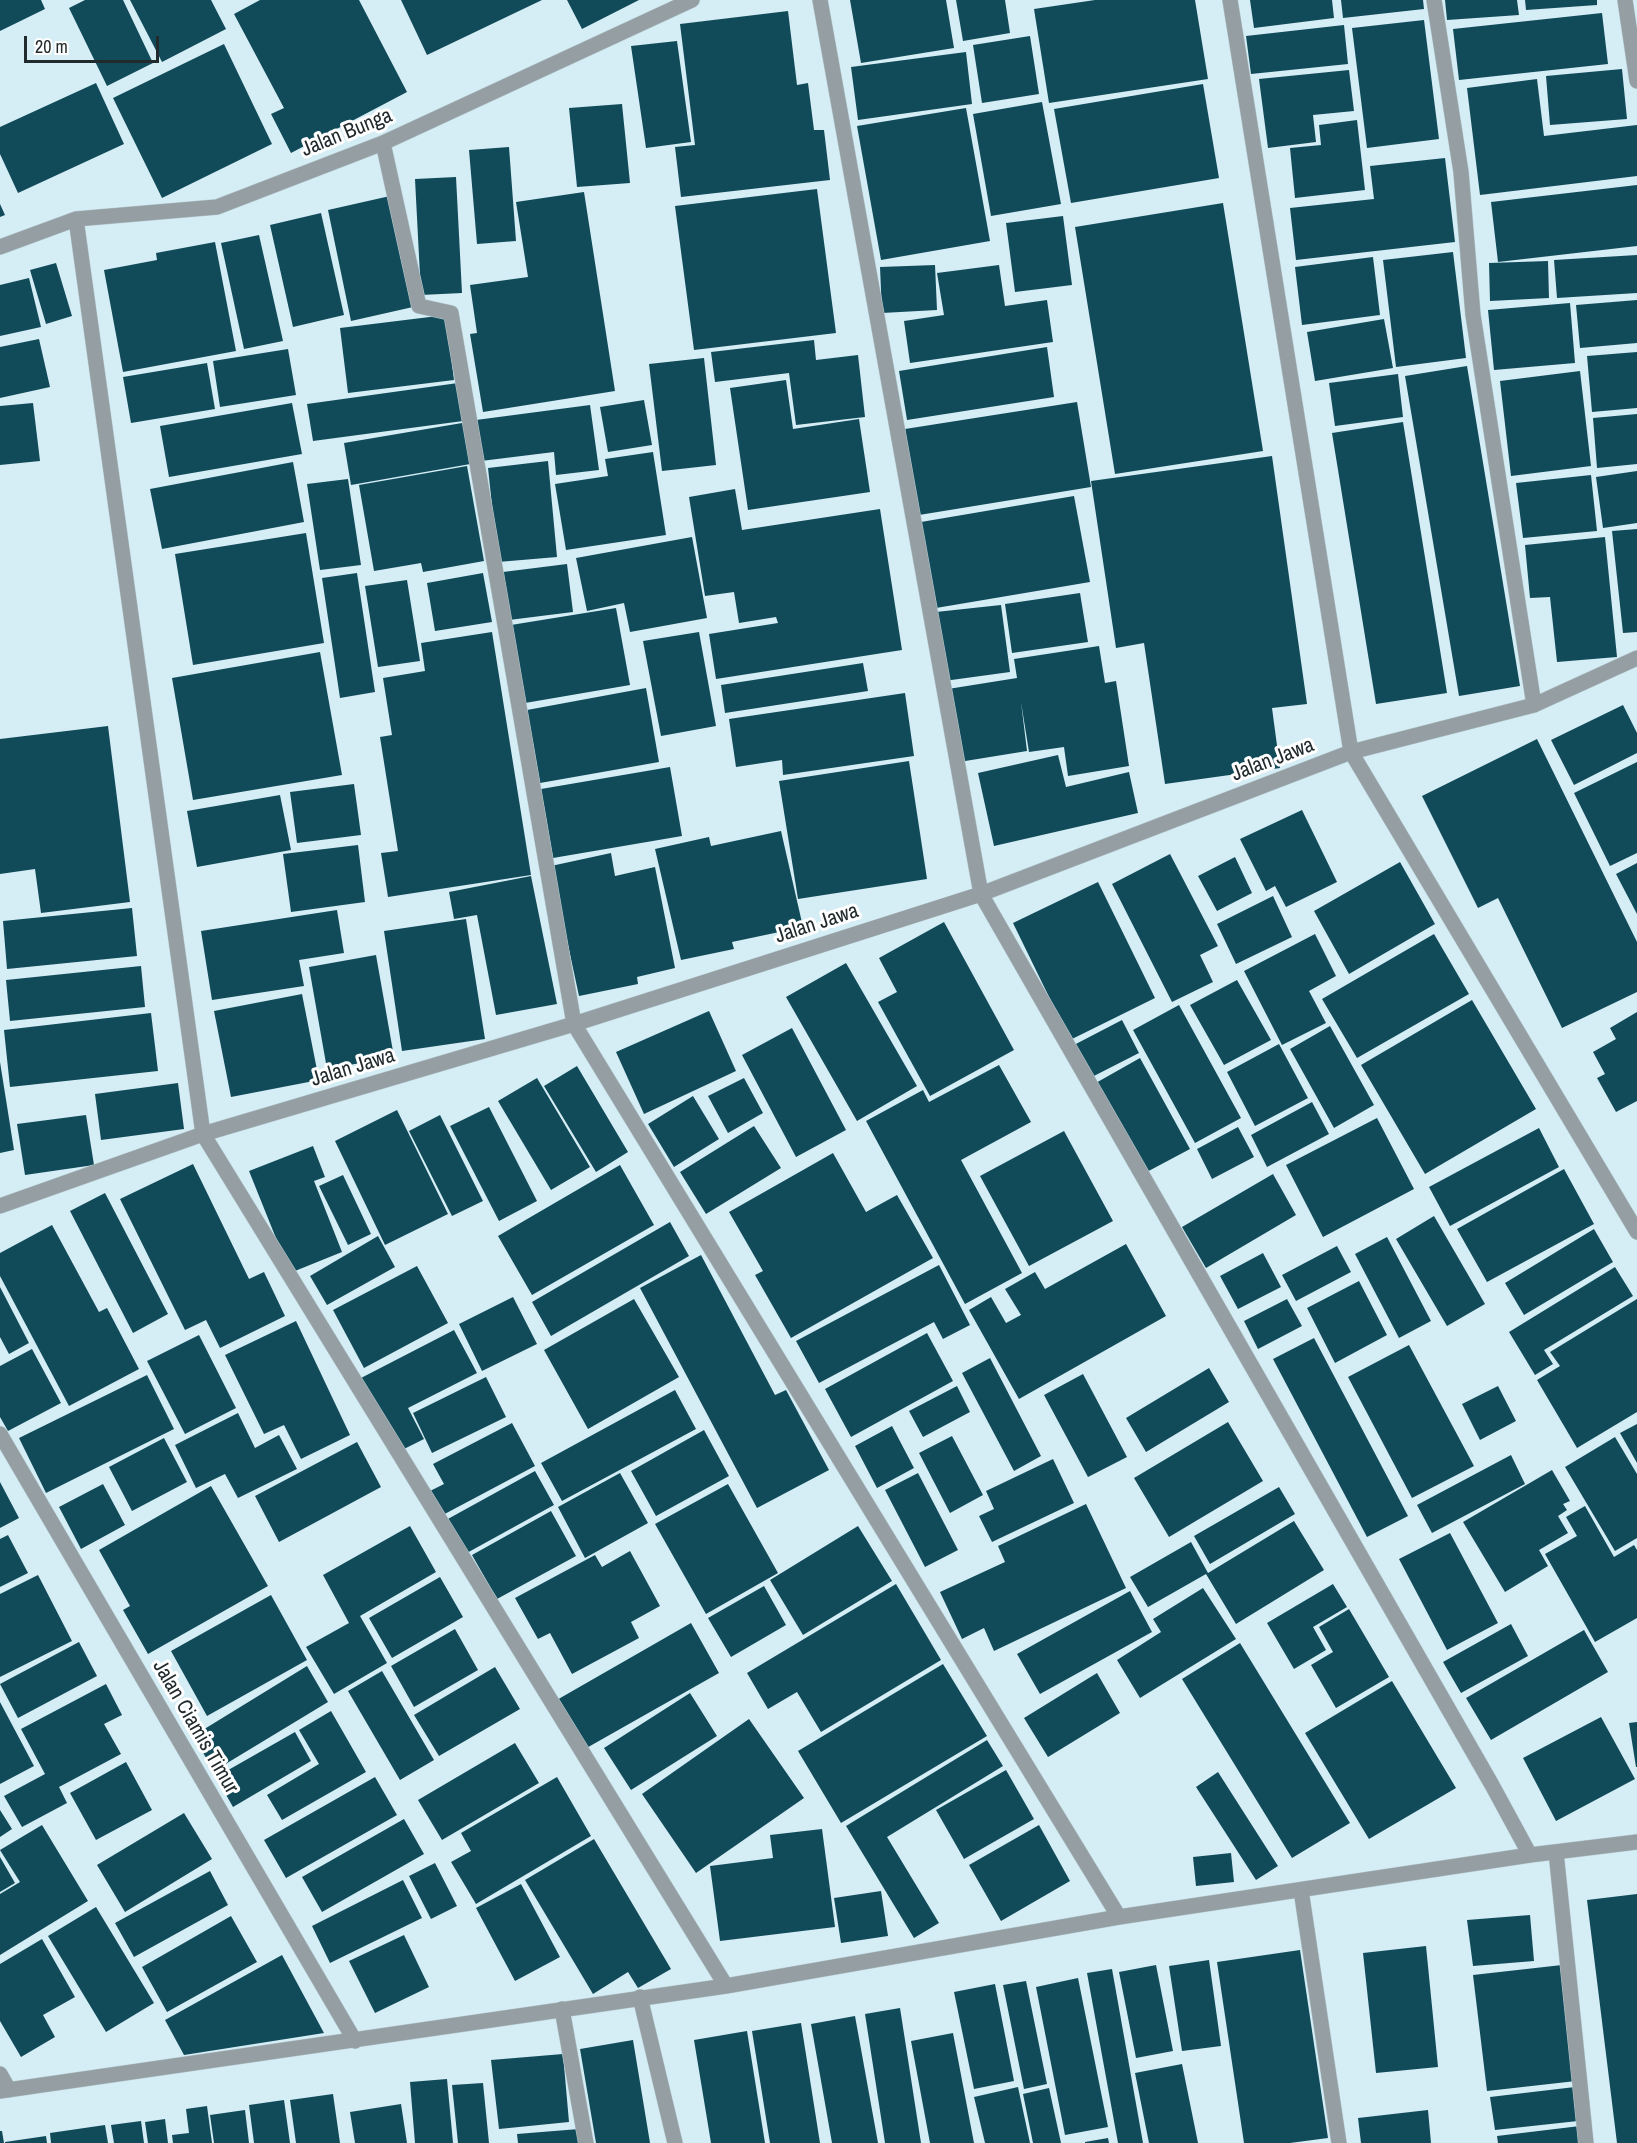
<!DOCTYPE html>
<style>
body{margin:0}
#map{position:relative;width:1637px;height:2143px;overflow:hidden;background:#d5edf5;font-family:"Archivo Narrow",sans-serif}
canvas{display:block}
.scale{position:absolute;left:24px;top:36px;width:135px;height:27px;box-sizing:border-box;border:3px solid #212a2d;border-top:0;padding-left:8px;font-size:18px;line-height:21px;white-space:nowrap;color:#212a2d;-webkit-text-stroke:4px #fff;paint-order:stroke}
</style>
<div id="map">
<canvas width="1637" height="2143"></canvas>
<div class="scale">20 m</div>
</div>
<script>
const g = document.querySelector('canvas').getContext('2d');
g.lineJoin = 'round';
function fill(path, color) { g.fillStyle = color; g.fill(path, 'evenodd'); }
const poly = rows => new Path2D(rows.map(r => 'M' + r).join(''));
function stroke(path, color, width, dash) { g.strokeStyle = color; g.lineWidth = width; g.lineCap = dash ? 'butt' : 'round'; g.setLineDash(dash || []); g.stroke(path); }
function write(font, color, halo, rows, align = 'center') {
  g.font = font + ' "Archivo Narrow",sans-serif'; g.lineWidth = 6; g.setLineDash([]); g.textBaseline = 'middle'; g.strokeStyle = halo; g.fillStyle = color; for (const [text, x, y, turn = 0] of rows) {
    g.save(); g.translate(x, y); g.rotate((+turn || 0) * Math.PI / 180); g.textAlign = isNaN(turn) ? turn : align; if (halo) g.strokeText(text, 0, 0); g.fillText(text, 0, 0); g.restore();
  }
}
const building = poly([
 [0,0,41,0,45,9,0,31],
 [85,0,123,0,153,63,107,86,69,8],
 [130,0,211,0,226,29,162,62],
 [260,0,359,0,407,92,291,153,271,114,284,108,234,14],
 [401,0,542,0,427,55],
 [567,0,639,0,582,29],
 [850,0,946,0,954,48,861,63],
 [956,0,1005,0,1010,33,963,41],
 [1095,0,1195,0,1208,79,1049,103,1034,9],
 [1250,0,1332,0,1334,18,1254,28],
 [1341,0,1423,0,1424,9,1343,18],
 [1445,0,1517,0,1519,15,1447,20],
 [1525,0,1597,0,1597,5,1526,10],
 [788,11,797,85,808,83,814,130,824,130,830,180,681,197,675,147,695,145,680,24],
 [1602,13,1608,64,1459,80,1453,29],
 [1424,20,1439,139,1367,148,1352,28],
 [1344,25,1348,64,1251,74,1246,36],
 [1030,36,1039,94,982,103,973,45],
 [677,41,691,142,646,148,631,46],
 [224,44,272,144,162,198,113,98],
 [966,52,972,104,858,120,851,67],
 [1622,69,1627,119,1550,125,1546,76],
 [1349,70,1354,111,1313,115,1316,142,1268,148,1259,79],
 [1537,79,1544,136,1637,125,1637,176,1480,195,1467,88],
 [96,83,124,144,18,193,0,154,0,127],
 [1203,84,1219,178,1071,203,1054,109],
 [1042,102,1061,204,991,216,973,114],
 [622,104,630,183,577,187,569,108],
 [966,108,990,241,881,260,857,126],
 [1357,120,1365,190,1295,198,1290,148,1321,145,1319,125],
 [509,147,516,241,477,244,469,150],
 [1445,158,1455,242,1296,260,1290,208,1374,199,1370,166],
 [456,177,462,293,421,295,415,179],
 [1637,185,1637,246,1498,262,1491,202],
 [817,189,836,333,694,350,675,206],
 [584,192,615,391,483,412,470,334,477,333,470,285,528,277,516,202],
 [390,196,413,307,351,321,328,210],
 [1223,203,1263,451,1115,474,1075,227],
 [0,204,5,215,0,217],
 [321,213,344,315,293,327,270,225],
 [1063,216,1072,285,1015,292,1006,223],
 [259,235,283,341,244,349,221,243],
 [215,242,236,351,123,372,104,270,157,260,156,253],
 [1453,252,1466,358,1396,367,1383,260],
 [1637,255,1637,293,1557,298,1554,260],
 [1373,257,1380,315,1302,325,1295,267],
 [1548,261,1549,298,1490,301,1489,263],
 [56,263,72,316,46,324,30,270],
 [935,265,937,310,882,313,880,267],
 [999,265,1005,306,1047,300,1053,342,910,363,904,321,944,315,937,273],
 [29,278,41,327,0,336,0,285],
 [1637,300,1637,343,1580,348,1576,305],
 [1570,303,1575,363,1494,370,1488,310],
 [446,315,454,380,348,393,340,328],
 [1384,319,1393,368,1315,381,1307,332],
 [39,339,50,387,0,398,0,347],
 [814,340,816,360,858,355,865,417,796,425,789,373,715,382,711,352],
 [1047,347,1054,397,907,420,899,371],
 [288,349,296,395,220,407,213,361],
 [1637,352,1637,408,1592,412,1587,356],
 [704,358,716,465,662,471,649,364],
 [207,363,215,409,131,423,123,377],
 [1467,366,1520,686,1459,696,1405,376],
 [1580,371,1591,466,1511,476,1500,381],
 [1398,374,1403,417,1335,426,1329,383],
 [786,380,793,429,859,419,870,492,748,510,730,388],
 [458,383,463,421,313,441,307,404],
 [644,400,652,445,608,452,600,407],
 [1077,402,1091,487,919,515,905,429],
 [33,403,40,461,0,465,0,406],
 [292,403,302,454,169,477,160,426],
 [590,405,599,470,556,475,554,452,481,461,476,420],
 [1637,414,1637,464,1597,468,1593,418],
 [468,422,476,463,351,485,344,443],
 [1403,422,1447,693,1376,704,1332,433],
 [653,452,666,535,566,550,555,484,608,476,605,459],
 [1272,456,1307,704,1272,708,1280,768,1165,784,1144,643,1116,648,1091,481],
 [548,461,557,557,498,562,488,468],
 [293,462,304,522,162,549,150,489],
 [467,466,484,561,423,572,421,563,374,571,359,485],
 [1637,471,1637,523,1603,528,1596,477],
 [1591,475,1597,531,1523,538,1516,483],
 [348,479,361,565,320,570,307,484],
 [735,489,742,530,880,509,902,650,716,679,709,634,778,623,776,617,739,623,734,592,705,596,689,497],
 [1074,496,1090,582,936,608,921,522],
 [1637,529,1637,632,1623,633,1612,531],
 [306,533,324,643,193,665,175,554],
 [692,537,707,618,630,632,624,603,587,611,576,558],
 [1605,537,1617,657,1557,662,1550,597,1530,598,1525,545],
 [567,564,573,612,509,620,503,572],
 [357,573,375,692,340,698,322,578],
 [483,573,492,622,435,631,427,583],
 [407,580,420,661,378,667,365,586],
 [1080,593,1088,642,1012,653,1005,604],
 [1001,605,1010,672,944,681,936,612],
 [616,608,630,685,525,703,511,625],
 [492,632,531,875,388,897,381,853,398,851,380,737,392,735,383,678,425,671,421,643],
 [699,632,716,726,661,736,643,641],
 [1099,646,1105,683,1116,681,1129,766,1068,776,1064,747,1029,752,1021,702,1027,751,959,762,948,689,1017,678,1014,659],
 [320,652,342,775,193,800,172,678],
 [863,663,868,691,725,713,721,685],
 [646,688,659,762,540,783,527,710],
 [905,693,914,756,783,775,782,760,736,767,729,719],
 [1623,705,1637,733,1637,753,1574,785,1551,740],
 [108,726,130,902,41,913,35,869,0,874,0,739],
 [1537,739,1637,942,1637,992,1562,1028,1498,898,1478,908,1422,796],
 [1058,755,1066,787,1129,772,1138,813,994,846,978,773],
 [909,761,927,879,798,899,779,781],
 [1637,762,1637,853,1610,866,1574,793],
 [670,767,682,836,553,858,541,789],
 [354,784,361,835,297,843,290,792],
 [280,795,291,850,197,867,187,811],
 [1302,810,1337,882,1286,907,1275,886,1266,891,1240,839],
 [781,831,803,927,732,942,734,949,681,960,655,849,709,837,711,846],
 [358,845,365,902,291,912,283,854],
 [611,853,615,876,655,867,675,968,637,977,638,984,579,996,551,866],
 [1170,854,1218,946,1200,955,1213,982,1172,1002,1112,884],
 [1235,857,1252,893,1217,911,1198,876],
 [1400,862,1435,924,1349,974,1314,911],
 [1637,863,1637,914,1616,874],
 [531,876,557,1004,496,1015,477,915,454,919,449,892],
 [1098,882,1155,998,1070,1040,1013,923],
 [1273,896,1292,937,1236,964,1217,924],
 [132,908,137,956,7,969,3,921],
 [337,910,344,953,299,960,304,986,212,1000,201,931],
 [466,919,485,1039,402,1051,384,931],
 [944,922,1014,1050,930,1096,878,1002,897,992,879,958],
 [1315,934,1336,976,1309,991,1326,1023,1282,1045,1244,971],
 [1434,934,1469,994,1357,1058,1322,999],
 [376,955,394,1057,327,1069,309,967],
 [846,963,917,1086,857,1121,786,997],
 [141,966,145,1007,10,1021,6,980],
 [1237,980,1271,1040,1224,1065,1190,1005],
 [302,994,319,1080,231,1097,214,1011],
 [1472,1000,1536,1109,1425,1174,1361,1065],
 [1179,1005,1241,1118,1195,1143,1133,1030],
 [709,1011,736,1071,644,1114,616,1052],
 [1637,1012,1637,1101,1616,1112,1597,1078,1605,1074,1593,1052,1616,1039,1610,1028],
 [151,1013,158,1071,10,1087,4,1030],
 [1122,1020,1139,1053,1088,1079,1072,1046],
 [1330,1026,1374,1105,1334,1128,1290,1049],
 [792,1028,846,1130,796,1157,742,1055],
 [1279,1044,1308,1098,1255,1126,1227,1072],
 [1140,1058,1190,1149,1143,1174,1094,1084],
 [0,1062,14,1150,0,1153],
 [999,1065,1031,1122,961,1160,1022,1273,965,1304,866,1121,923,1090,929,1102],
 [577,1066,628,1152,596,1172,544,1086],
 [537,1078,590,1167,551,1190,498,1101],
 [744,1078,763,1113,728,1133,708,1096],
 [178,1083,184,1129,101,1140,95,1094],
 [693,1096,719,1139,674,1167,648,1124],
 [1312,1102,1329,1134,1267,1167,1251,1135],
 [489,1107,537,1201,499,1221,450,1126],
 [397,1110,448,1214,385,1245,335,1141],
 [86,1115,94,1165,25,1175,17,1124],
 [440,1115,483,1201,452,1216,409,1131],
 [1377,1118,1414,1189,1323,1237,1286,1165],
 [754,1126,781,1168,706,1214,680,1172],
 [1238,1127,1254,1157,1212,1179,1197,1149],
 [1539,1128,1559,1167,1450,1226,1429,1187],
 [1064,1131,1113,1221,1029,1266,980,1176],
 [313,1146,325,1177,314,1181,342,1252,290,1273,249,1171],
 [833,1153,866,1212,897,1195,933,1258,791,1338,755,1275,763,1271,729,1212],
 [193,1164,249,1279,264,1272,285,1316,220,1348,206,1320,185,1330,120,1199],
 [620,1165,654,1225,532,1295,498,1236],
 [1564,1169,1594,1224,1487,1282,1457,1229],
 [1273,1174,1296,1215,1206,1268,1182,1227],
 [343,1175,371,1234,348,1245,319,1186],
 [105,1193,168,1314,133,1333,70,1211],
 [1434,1216,1485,1304,1447,1326,1396,1239],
 [670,1222,689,1256,551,1336,532,1302],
 [52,1225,99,1312,107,1308,139,1369,69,1406,0,1276,0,1253],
 [1594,1229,1613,1262,1524,1315,1505,1283],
 [378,1236,395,1267,327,1305,310,1276],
 [1387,1237,1431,1321,1399,1338,1355,1254],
 [1126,1244,1166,1316,1019,1399,969,1310,991,1297,1006,1323,1021,1315,1005,1289,1035,1272,1045,1289],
 [1337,1246,1351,1272,1296,1301,1282,1275],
 [1263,1253,1281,1287,1238,1309,1220,1276],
 [701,1255,775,1395,786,1390,829,1470,757,1508,640,1288],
 [939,1265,970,1325,943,1339,934,1322,819,1383,796,1341],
 [417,1266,448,1323,364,1368,333,1310],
 [1615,1267,1633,1296,1544,1350,1553,1364,1535,1375,1509,1332],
 [1359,1281,1387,1335,1335,1363,1307,1308],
 [0,1287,29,1343,9,1354,0,1337],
 [513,1297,537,1344,482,1371,459,1324],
 [634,1299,679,1377,588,1429,544,1350],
 [1287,1299,1302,1326,1258,1349,1244,1321],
 [1637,1299,1637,1412,1577,1448,1537,1380,1560,1366,1550,1352],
 [296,1321,350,1435,301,1459,284,1425,264,1434,225,1355],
 [454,1330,477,1373,408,1408,424,1439,398,1452,361,1378],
 [927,1333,953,1381,851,1437,825,1389],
 [199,1335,236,1408,185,1434,147,1361],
 [1314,1338,1408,1516,1367,1537,1273,1359],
 [1409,1345,1474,1466,1412,1498,1348,1377],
 [32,1349,61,1403,8,1431,0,1417,0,1366],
 [990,1358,1041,1456,1014,1471,962,1373],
 [1209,1368,1229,1402,1146,1452,1126,1418],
 [1083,1374,1127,1457,1088,1477,1044,1395],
 [147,1375,174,1429,46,1493,19,1438],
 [486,1377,506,1417,432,1453,413,1413],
 [957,1386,970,1412,923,1437,909,1411],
 [1498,1386,1516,1421,1480,1440,1462,1404],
 [675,1390,696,1429,562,1501,541,1463],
 [238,1413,255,1448,279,1435,297,1469,238,1498,225,1474,196,1488,175,1445],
 [1228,1422,1263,1481,1169,1537,1134,1478],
 [512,1423,535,1466,439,1517,426,1493,444,1484,433,1464],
 [1637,1424,1637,1463,1620,1433],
 [892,1426,914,1468,877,1488,855,1446],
 [704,1430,729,1476,656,1516,631,1471],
 [952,1436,983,1495,950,1513,919,1453],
 [1615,1437,1637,1474,1637,1538,1615,1551,1565,1467],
 [164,1438,187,1482,132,1511,109,1467],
 [357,1442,381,1487,279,1542,255,1496],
 [1511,1455,1525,1484,1432,1533,1417,1505],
 [1053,1459,1074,1503,992,1542,979,1516,994,1509,986,1491],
 [1552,1470,1570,1501,1563,1504,1567,1510,1558,1516,1568,1533,1539,1550,1548,1566,1505,1592,1463,1522],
 [535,1471,554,1505,465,1554,446,1520],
 [620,1473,648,1523,585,1558,558,1507],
 [918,1473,958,1550,925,1567,885,1490],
 [0,1482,19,1518,0,1528],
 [103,1484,125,1525,81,1549,59,1507],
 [728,1484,778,1573,706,1614,655,1524],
 [211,1486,268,1586,148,1654,123,1610,130,1606,99,1550],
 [1279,1487,1295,1514,1210,1564,1194,1536],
 [1086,1504,1126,1588,994,1651,984,1628,962,1639,940,1592,1005,1562,998,1546],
 [1585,1506,1614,1557,1634,1545,1637,1550,1637,1618,1595,1642,1545,1554,1577,1536,1566,1517],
 [551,1511,576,1556,497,1599,472,1555],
 [1294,1521,1324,1570,1236,1624,1206,1574,1148,1607,1130,1577,1191,1542,1208,1573],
 [410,1526,436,1572,360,1616,387,1663,334,1694,306,1647,349,1623,323,1575],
 [858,1526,892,1581,803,1635,770,1580],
 [1450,1533,1498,1623,1447,1650,1399,1559],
 [8,1535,28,1573,0,1587,0,1539],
 [630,1551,660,1606,631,1622,639,1638,572,1674,550,1633,538,1639,515,1598,595,1555,602,1567],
 [38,1575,72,1641,0,1677,0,1594],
 [440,1577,463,1617,392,1658,369,1618],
 [896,1584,941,1660,821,1732,797,1692,768,1709,747,1673],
 [1333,1584,1347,1607,1313,1627,1326,1650,1294,1669,1267,1623],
 [764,1586,786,1625,731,1657,708,1618],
 [1203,1588,1236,1639,1140,1698,1117,1660,1161,1632,1153,1619],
 [1130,1591,1152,1632,1040,1694,1017,1654],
 [271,1595,307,1660,207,1716,171,1651],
 [1349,1609,1389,1677,1336,1708,1311,1665,1333,1652,1319,1627],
 [691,1623,719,1673,583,1750,555,1701],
 [1511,1624,1528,1656,1461,1693,1443,1662],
 [455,1629,478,1670,414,1707,391,1666],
 [1584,1630,1608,1672,1491,1740,1466,1698],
 [79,1642,97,1676,18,1718,0,1684],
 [1240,1643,1350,1823,1292,1858,1182,1679],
 [943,1664,987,1736,841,1823,798,1751],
 [307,1666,328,1702,214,1771,193,1736],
 [495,1667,520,1709,439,1756,414,1715],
 [382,1671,434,1760,400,1780,348,1691],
 [1097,1673,1120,1713,1048,1757,1024,1718],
 [1392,1681,1456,1788,1369,1839,1305,1733],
 [106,1684,122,1715,104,1724,121,1754,59,1787,67,1803,22,1827,4,1796,45,1774,21,1729],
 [690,1693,717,1736,631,1790,604,1748],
 [0,1702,34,1766,0,1784],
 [331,1711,366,1772,282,1820,267,1795,319,1764,299,1730],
 [1601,1717,1635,1779,1556,1821,1523,1758],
 [749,1719,804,1798,696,1873,642,1794],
 [1637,1722,1637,1767,1636,1767,1629,1723],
 [295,1732,311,1761,233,1807,216,1777],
 [987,1740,1003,1766,887,1837,939,1923,914,1938,846,1826],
 [515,1743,539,1783,442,1840,418,1800],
 [126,1762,152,1810,96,1840,70,1793],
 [1006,1770,1034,1819,964,1859,936,1810],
 [1218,1772,1278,1866,1256,1880,1196,1787],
 [375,1777,397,1815,286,1878,264,1840],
 [557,1777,591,1836,476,1904,451,1862,471,1851,461,1833],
 [0,1810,12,1829,0,1837],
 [184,1813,212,1859,125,1912,97,1865],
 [404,1819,424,1854,322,1912,302,1877],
 [42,1825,88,1901,0,1955,0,1894,20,1882,0,1850],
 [1039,1825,1070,1881,1001,1921,969,1865],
 [822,1829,835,1927,720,1941,710,1866,773,1858,770,1835],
 [594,1839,671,1969,638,1988,628,1972,593,1994,525,1880],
 [1231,1853,1234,1882,1196,1886,1193,1857],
 [0,1857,15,1883,0,1892],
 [435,1863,457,1906,431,1919,409,1876],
 [210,1871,228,1905,134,1957,115,1923],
 [403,1880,422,1918,330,1963,312,1926],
 [521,1884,560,1957,515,1981,476,1908],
 [881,1891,888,1936,841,1943,834,1898],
 [1637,1894,1637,2143,1617,2143,1587,1900],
 [96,1907,154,2003,106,2032,48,1936],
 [1530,1915,1534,1961,1473,1966,1467,1920],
 [231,1916,257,1962,167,2012,142,1967],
 [404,1935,429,1987,375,2013,349,1961],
 [42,1939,75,1997,43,2015,55,2037,21,2057,0,2021,0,1964],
 [1426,1946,1438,2067,1376,2073,1363,1953],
 [1300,1950,1328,2138,1290,2143,1244,2143,1217,1962],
 [282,1955,324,2033,184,2055,165,2020],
 [1209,1960,1221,2046,1182,2051,1169,1966],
 [1156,1965,1173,2051,1136,2058,1119,1972],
 [1562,1965,1576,2081,1487,2091,1473,1975],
 [1112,1969,1143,2143,1118,2143,1087,1973],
 [1078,1978,1108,2127,1065,2135,1036,1987],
 [1026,1981,1047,2084,1024,2089,1003,1985],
 [995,1984,1014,2081,974,2089,954,1992],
 [900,2008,921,2143,885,2143,865,2014],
 [855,2016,878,2143,832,2143,811,2024],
 [801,2023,820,2143,770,2143,752,2031],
 [747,2031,765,2143,711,2143,694,2040],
 [953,2033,974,2143,930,2143,911,2041],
 [633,2040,650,2143,596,2143,580,2049],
 [563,2054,569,2122,499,2129,491,2060],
 [1182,2064,1198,2143,1149,2143,1135,2073],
 [447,2079,453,2143,415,2143,410,2082],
 [483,2083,489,2143,458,2143,452,2085],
 [1018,2087,1030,2143,985,2143,974,2097],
 [1575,2087,1578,2121,1495,2130,1490,2097],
 [1049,2088,1061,2143,1033,2143,1023,2094],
 [333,2094,340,2143,296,2143,290,2100],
 [284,2100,290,2143,254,2143,249,2105],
 [401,2104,407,2143,355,2143,350,2112],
 [207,2106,212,2143,173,2143,172,2135,189,2133,186,2109],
 [245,2110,249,2143,214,2143,210,2115],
 [1428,2110,1431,2143,1361,2143,1358,2118],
 [165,2119,168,2143,148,2143,145,2122],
 [141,2121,144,2143,114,2143,111,2125],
 [105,2125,108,2143,51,2143,50,2133],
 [1580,2126,1582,2143,1498,2143,1497,2136],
 [579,2129,580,2143,518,2143,517,2134],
 [0,2131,2,2131,4,2143,0,2143],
 [46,2136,47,2143,5,2143,5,2142],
 [1108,2138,1109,2143,1085,2143,1085,2142]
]);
const lane = poly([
 [640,1997,675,2143]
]);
const street = poly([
 [820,0,981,894,1492,1785,1530,1855],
 [1230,0,1351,752,1637,1232],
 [1434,0,1461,172,1473,315,1534,705],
 [1625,0,1637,81],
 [383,143,419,306,451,313,574,1024,1119,1917],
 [76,219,203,1134,726,1986],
 [0,247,76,219,217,207,383,143,692,0],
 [0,1206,203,1134,574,1024,981,894,1351,752,1534,705,1637,658],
 [0,1434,355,2041],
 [1556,1852,1586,2143],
 [1301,1890,1339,2143],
 [562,2009,586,2143],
 [0,2074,9,2090],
 [0,2091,726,1986,1119,1917,1530,1855,1637,1842]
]);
const streetNames = [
 ["Jalan Bunga",347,133,-22],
 ["Jalan Jawa",1273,760,-21],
 ["Jalan Jawa",817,924,-18],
 ["Jalan Jawa",353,1068,-17],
 ["Jalan Ciamis Timur",195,1727,60]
];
fill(building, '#114b5a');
stroke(lane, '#b5cad1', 16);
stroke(street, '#b5cad1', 16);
stroke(lane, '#959fa3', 15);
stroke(street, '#959fa3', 15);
write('21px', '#212a2d', '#fff', streetNames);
</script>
